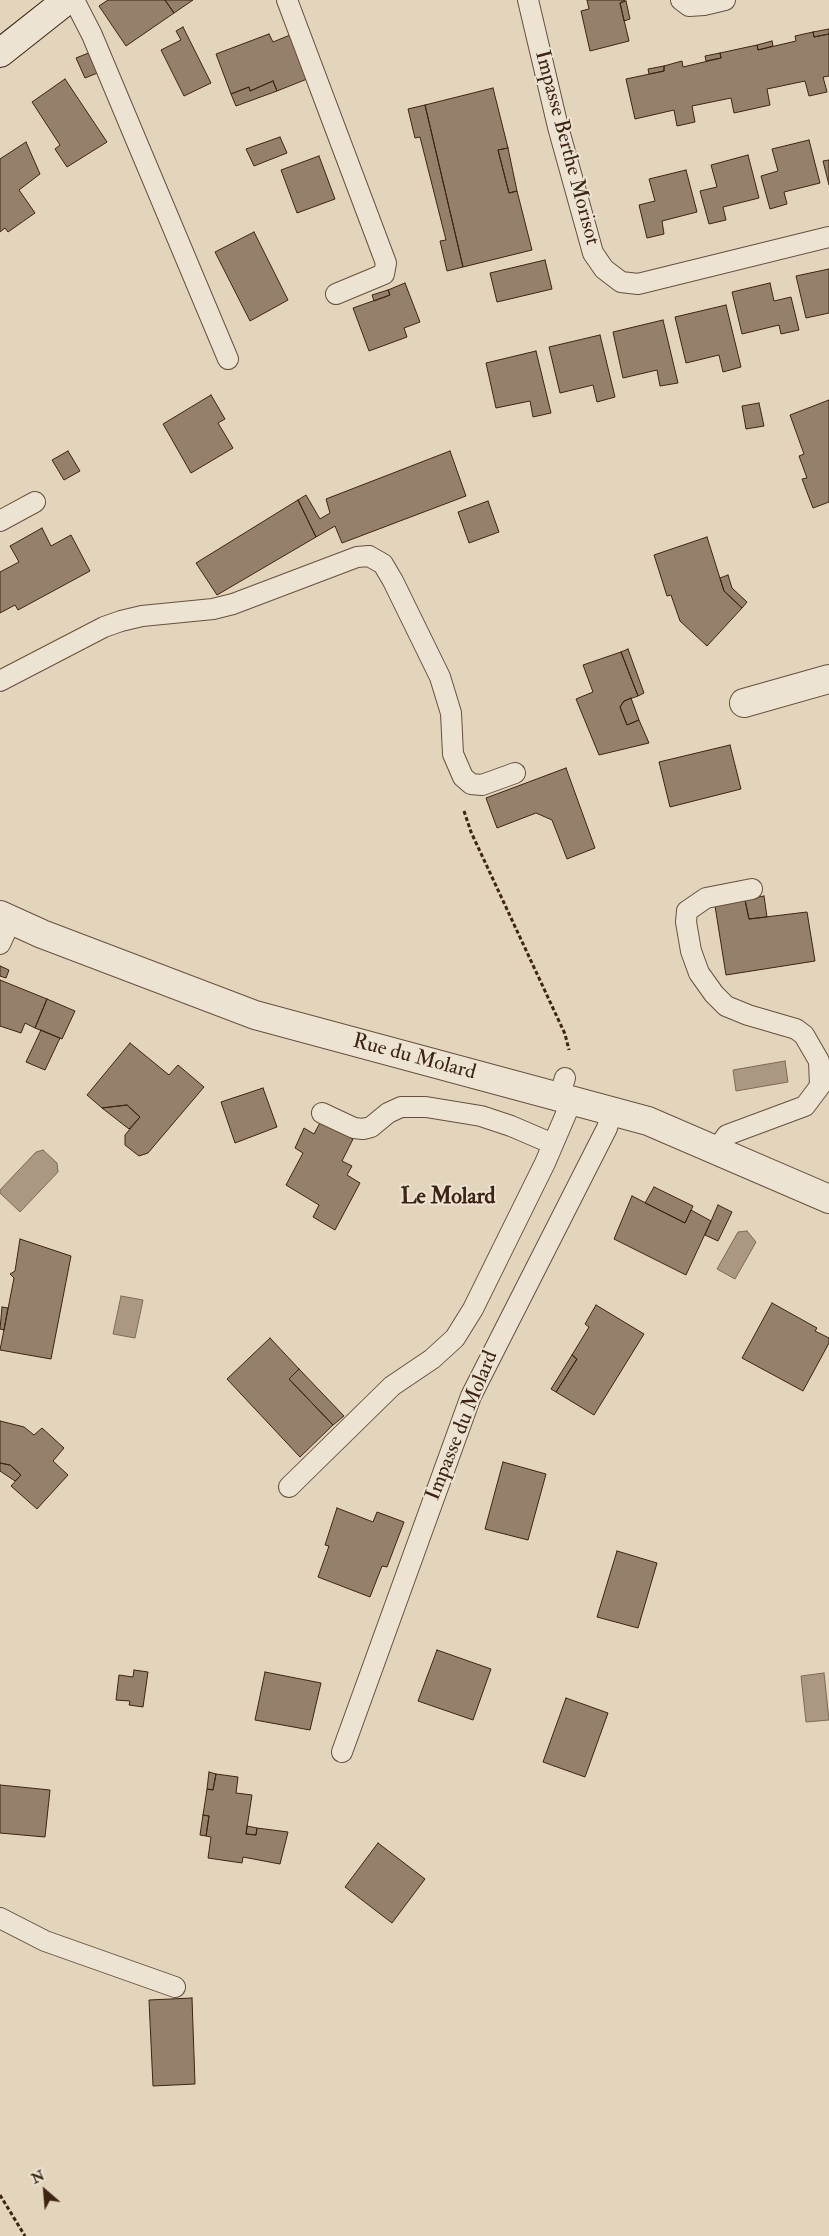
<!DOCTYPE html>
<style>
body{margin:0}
#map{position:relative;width:829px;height:2236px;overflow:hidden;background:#e3d4bc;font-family:"IM FELL Double Pica",serif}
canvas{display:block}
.north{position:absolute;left:20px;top:2166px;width:50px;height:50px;-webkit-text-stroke:4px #ede3d3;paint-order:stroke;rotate:333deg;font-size:14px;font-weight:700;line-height:20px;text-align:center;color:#3e2413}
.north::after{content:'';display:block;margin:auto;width:18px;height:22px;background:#3e2413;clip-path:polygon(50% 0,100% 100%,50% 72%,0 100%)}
</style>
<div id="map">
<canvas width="829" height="2236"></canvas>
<div class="north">N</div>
</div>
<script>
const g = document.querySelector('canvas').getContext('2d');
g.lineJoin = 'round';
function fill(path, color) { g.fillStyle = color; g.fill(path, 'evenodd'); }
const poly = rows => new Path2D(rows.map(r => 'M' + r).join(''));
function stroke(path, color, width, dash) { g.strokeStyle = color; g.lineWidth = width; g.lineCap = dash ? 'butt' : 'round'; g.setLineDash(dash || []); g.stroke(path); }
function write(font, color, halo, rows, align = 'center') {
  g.font = font + ' "IM FELL Double Pica",serif'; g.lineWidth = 4; g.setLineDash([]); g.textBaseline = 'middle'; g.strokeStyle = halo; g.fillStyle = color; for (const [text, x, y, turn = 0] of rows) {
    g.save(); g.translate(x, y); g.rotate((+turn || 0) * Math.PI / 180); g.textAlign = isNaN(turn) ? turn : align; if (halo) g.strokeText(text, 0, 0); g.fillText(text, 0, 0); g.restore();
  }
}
const water = poly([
 [785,1061,788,1082,736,1091,733,1070,785,1061],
 [43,1150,57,1163,58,1172,20,1212,0,1193,0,1190,36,1152,43,1150],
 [747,1231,756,1242,735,1279,717,1269,738,1232,747,1231],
 [121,1296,143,1300,135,1338,113,1334,121,1296],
 [824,1673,829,1720,806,1722,801,1676,824,1673]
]);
const building = poly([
 [108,0,165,0,174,13,126,46,99,6,108,0],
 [165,0,193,0,174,13,165,0],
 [587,0,625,0,620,3,629,41,590,51,581,11,589,9,587,0],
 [626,1,630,19,624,21,620,3,626,1],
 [183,27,211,83,184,96,161,50,181,40,176,31,183,27],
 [829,29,829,34,814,37,813,32,829,29],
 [813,32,814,37,829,34,829,76,823,77,827,92,809,96,805,81,767,89,770,105,734,113,731,98,692,106,695,122,677,126,674,110,635,119,626,79,664,71,664,66,682,61,683,67,721,58,720,53,757,45,758,50,796,41,795,36,813,32],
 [269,34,273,42,290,35,307,79,277,91,273,81,250,91,249,87,231,94,216,54,269,34],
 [772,41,773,46,758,50,757,45,772,41],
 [91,52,100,72,85,78,76,58,91,52],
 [720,53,721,58,706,61,705,56,720,53],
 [664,66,664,71,649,74,648,69,664,66],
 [65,79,107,142,67,167,55,149,60,145,32,102,65,79],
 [273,81,277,91,236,106,231,94,249,87,250,91,273,81],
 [493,88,508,148,498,150,509,193,517,191,532,250,463,267,425,105,493,88],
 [425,105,463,267,447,271,440,241,446,240,420,137,415,138,408,109,425,105],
 [280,137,287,153,254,166,246,149,280,137],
 [809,140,820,183,784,192,787,204,770,209,761,176,778,171,772,149,809,140],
 [26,142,40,174,19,190,35,213,8,232,5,228,0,232,0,159,26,142],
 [508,148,517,191,509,193,498,150,508,148],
 [748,155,759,198,723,207,726,220,709,224,700,191,717,187,711,165,748,155],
 [319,156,335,199,297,213,281,170,319,156],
 [829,160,829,185,823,161,829,160],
 [686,170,697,212,662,221,664,234,647,238,639,205,655,201,649,179,686,170],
 [254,232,288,300,250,321,215,252,254,232],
 [545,260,552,289,497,302,490,273,545,260],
 [829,269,829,313,806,318,796,276,829,269],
 [405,283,420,322,404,328,407,337,369,351,353,308,390,295,388,290,405,283],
 [770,283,774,301,791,297,799,330,781,334,779,325,742,334,732,292,770,283],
 [388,290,390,295,374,301,372,295,388,290],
 [726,305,741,367,723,372,719,355,686,363,675,317,726,305],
 [663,320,678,383,660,386,657,370,623,378,613,332,663,320],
 [600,335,615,397,597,402,593,385,560,393,549,347,600,335],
 [536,351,551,413,533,417,530,401,496,408,486,363,536,351],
 [211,395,225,419,218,423,233,448,191,473,163,424,211,395],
 [829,400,829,502,813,508,802,479,807,478,799,456,804,454,790,415,829,400],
 [759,403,764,426,746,429,742,406,759,403],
 [68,451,80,471,64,480,52,460,68,451],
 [450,451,466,496,342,543,335,526,316,537,298,500,306,495,320,519,330,513,326,499,450,451],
 [298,500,316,537,217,595,196,563,298,500],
 [488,501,499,532,469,543,458,512,488,501],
 [42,528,51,546,71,535,90,571,18,610,15,605,0,613,0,572,19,562,10,546,42,528],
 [707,537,724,591,742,608,707,646,680,621,671,595,667,596,654,555,707,537],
 [728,575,732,588,747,602,742,608,724,591,720,578,728,575],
 [628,649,644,693,638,696,621,652,628,649],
 [621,652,638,696,624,701,620,707,627,725,639,720,649,743,599,755,576,699,593,692,583,665,621,652],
 [631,698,639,720,627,725,620,707,624,701,631,698],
 [730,745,741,789,670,807,659,762,730,745],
 [566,768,595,848,567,859,552,820,536,813,497,828,486,798,566,768],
 [764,896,767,917,749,919,745,900,764,896],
 [745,900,749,919,807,912,815,961,726,975,715,906,745,900],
 [0,966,9,970,6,978,0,976,0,966],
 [0,980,47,999,35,1028,25,1023,21,1033,0,1026,0,980],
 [47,999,75,1011,62,1039,35,1028,47,999],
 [41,1030,60,1038,45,1070,26,1062,41,1030],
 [130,1043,169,1075,178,1065,204,1087,148,1153,139,1156,125,1145,125,1135,140,1117,127,1105,102,1108,87,1095,130,1043],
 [263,1088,277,1127,235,1143,221,1102,263,1088],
 [127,1105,140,1117,129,1129,102,1108,127,1105],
 [321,1121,353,1139,342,1161,352,1166,347,1175,360,1183,335,1230,313,1217,319,1205,286,1185,303,1153,295,1148,304,1128,314,1134,321,1121],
 [654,1187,693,1206,685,1223,645,1203,654,1187],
 [632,1196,685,1223,691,1210,711,1221,686,1275,614,1239,632,1196],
 [718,1205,732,1212,718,1241,705,1235,718,1205],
 [20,1239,71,1256,51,1359,0,1350,14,1278,10,1274,15,1271,20,1239],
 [772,1303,817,1328,815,1331,829,1338,829,1343,803,1391,742,1358,772,1303],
 [596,1305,644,1334,594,1415,556,1392,577,1359,572,1355,589,1327,585,1324,596,1305],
 [2,1307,8,1308,4,1330,0,1329,2,1307],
 [270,1338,299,1369,289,1379,333,1425,300,1457,227,1379,270,1338],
 [572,1355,577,1359,556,1392,551,1389,572,1355],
 [299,1369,344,1416,333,1425,289,1379,299,1369],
 [0,1421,24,1427,34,1435,42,1428,64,1448,53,1461,68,1475,37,1509,11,1486,21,1475,10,1465,0,1463,0,1421],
 [503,1462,546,1474,528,1540,485,1529,503,1462],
 [0,1463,10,1465,21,1475,15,1481,0,1471,0,1463],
 [337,1508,373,1522,377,1512,404,1522,387,1567,382,1566,370,1597,318,1577,329,1546,325,1545,337,1508],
 [617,1551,657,1563,638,1628,597,1617,617,1551],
 [437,1650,491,1669,473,1720,418,1701,437,1650],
 [134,1670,148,1672,143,1707,129,1705,130,1701,116,1700,119,1675,133,1677,134,1670],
 [265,1672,321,1683,310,1730,255,1720,265,1672],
 [566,1698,608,1713,585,1777,543,1762,566,1698],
 [209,1772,216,1774,213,1790,207,1789,209,1772],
 [216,1774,238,1777,236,1793,252,1795,246,1834,256,1835,257,1828,288,1832,280,1864,243,1857,242,1863,208,1858,211,1837,206,1836,209,1816,203,1815,207,1789,213,1790,216,1774],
 [0,1785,50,1790,45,1837,0,1833,0,1785],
 [203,1815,209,1816,206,1836,200,1835,203,1815],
 [247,1826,257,1828,256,1835,246,1834,247,1826],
 [378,1843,425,1879,392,1923,345,1887,378,1843],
 [192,1998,195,2084,153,2086,149,2000,192,1998]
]);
const path = poly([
 [464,811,471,832,565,1034,569,1050],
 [0,2195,25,2236]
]);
const lane = poly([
 [74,0,92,35,228,359],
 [287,0,386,263,384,274,336,294],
 [528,0,558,127,593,253,604,269,621,282,638,284,829,237],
 [681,0,689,6,704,5,725,0],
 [0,521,35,502],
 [0,681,104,627,121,621,142,616,213,609,233,604,357,557,369,556,383,564,393,581,440,677,451,713,453,754,463,777,471,784,482,785,515,773],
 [0,944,11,920],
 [559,1097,565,1078],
 [322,1113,354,1128,363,1129,371,1127,388,1113,401,1107,426,1107,481,1116,511,1126,553,1144],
 [717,1149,727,1135,805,1106,820,1086,819,1061,804,1035,796,1029,748,1015,726,1006,714,994,699,973,691,951,686,922,687,911,706,898,752,889],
 [289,1487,392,1386,432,1359,455,1338,473,1309,545,1163,572,1100],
 [342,1752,471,1396,607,1128,612,1111],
 [0,1918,45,1941,175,1987]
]);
const street = poly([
 [744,703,829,679],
 [0,915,42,934,255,1015,648,1121,829,1199]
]);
const secondary = poly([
 [0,53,67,0]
]);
const streetNames = [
 ["Impasse Berthe Morisot",566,148,75],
 ["Rue du Molard",414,1058,15],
 ["Impasse du Molard",463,1426,-68]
];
const neighbourhoodNames = [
 ["Le Molard",448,1198]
];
fill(water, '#ab9883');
stroke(water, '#7f6a56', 1);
fill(building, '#94806b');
stroke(building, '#3e2413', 1);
stroke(lane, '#67503d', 22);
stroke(street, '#67503d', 30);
stroke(secondary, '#3e2413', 30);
stroke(path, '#3e2413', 3, [4, 2.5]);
stroke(lane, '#ede3d3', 20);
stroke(street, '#ede3d3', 28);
stroke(secondary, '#ede3d3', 28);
write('21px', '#3e2413', '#ede3d3', streetNames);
write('bold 22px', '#3e2413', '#ede3d3', neighbourhoodNames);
</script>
